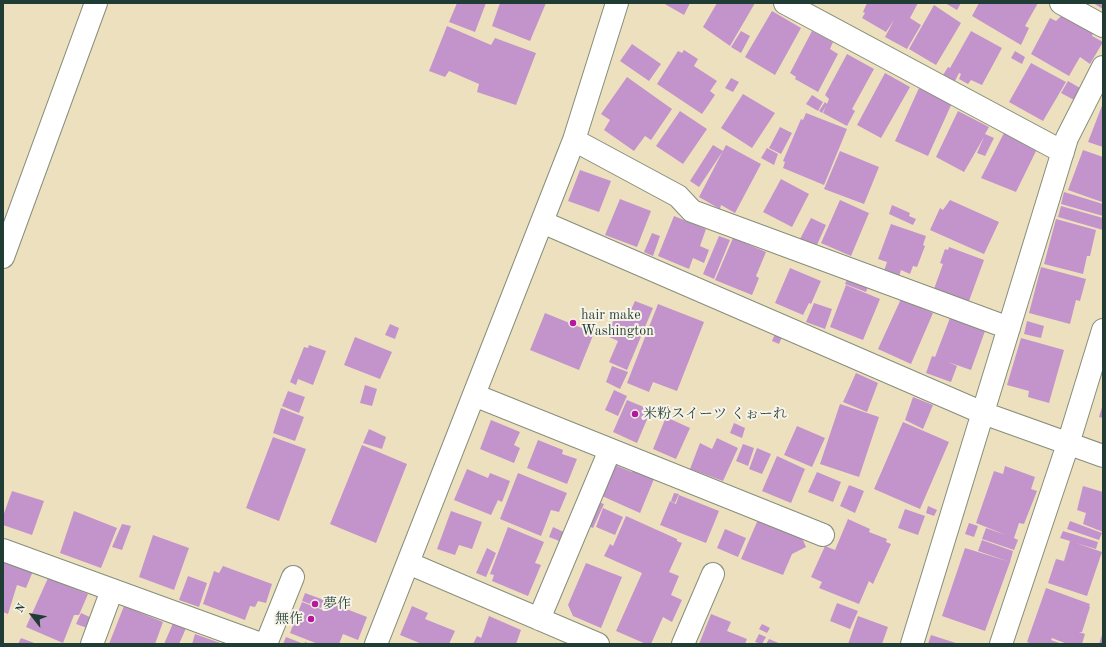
<!DOCTYPE html>
<meta charset="utf-8">
<style>
body{margin:0}
#map{position:relative;width:1106px;height:647px;overflow:hidden;background:#ede0bf;font-family:"Old Standard TT",serif}
canvas{display:block}
.frame{position:absolute;inset:0;border:4px solid #1f3d34;pointer-events:none}
.north{position:absolute;left:12px;top:595px;width:40px;height:40px;-webkit-text-stroke:3px #f7f3e8;paint-order:stroke;rotate:301deg;font-size:11px;font-weight:700;line-height:16px;text-align:center;color:#1f3d34}
.north::after{content:'';display:block;margin:auto;width:14px;height:18px;background:#1f3d34;clip-path:polygon(50% 0,100% 100%,50% 72%,0 100%)}
</style>
<div id="map">
<canvas width="1106" height="647"></canvas>
<div class="frame"></div>
<div class="north">N</div>
</div>
<script>
const g = document.querySelector('canvas').getContext('2d');
g.lineJoin = 'round';
function fill(path, color) { g.fillStyle = color; g.fill(path, 'evenodd'); }
const poly = rows => new Path2D(rows.map(r => 'M' + r).join(''));
function stroke(path, color, width, dash) { g.strokeStyle = color; g.lineWidth = width; g.lineCap = dash ? 'butt' : 'round'; g.setLineDash(dash || []); g.stroke(path); }
function write(font, color, halo, rows, align = 'center') {
  g.font = font + ' "Old Standard TT","Noto Serif JP",serif'; g.lineWidth = 4; g.setLineDash([]); g.textBaseline = 'middle'; g.strokeStyle = halo; g.fillStyle = color; for (const [text, x, y, turn = 0] of rows) {
    g.save(); g.translate(x, y); g.rotate((+turn || 0) * Math.PI / 180); g.textAlign = isNaN(turn) ? turn : align; if (halo) g.strokeText(text, 0, 0); g.fillText(text, 0, 0); g.restore();
  }
}
const building = poly([
 [457,3,486,3,475,32,449,22],
 [500,3,546,3,530,41,492,26],
 [663,3,690,3,684,15],
 [717,3,755,3,730,46,703,27],
 [867,3,918,3,910,18,921,25,907,49,885,37,894,20,886,32,862,18,865,13,863,12],
 [945,3,961,3,957,10],
 [979,3,1038,3,1025,26,1029,28,1021,45,972,16],
 [1093,3,1103,3,1103,9],
 [934,5,961,23,936,65,909,49],
 [772,11,801,28,775,75,745,57],
 [1063,14,1094,31,1092,36,1103,42,1090,64,1080,57,1069,76,1031,54,1050,18,1056,21],
 [447,26,491,45,495,38,536,53,516,105,477,92,479,84,449,71,445,77,429,71],
 [741,31,750,36,741,53,731,47],
 [812,31,833,42,830,49,838,54,818,92,795,79,796,77,790,73],
 [971,31,1002,48,982,85,971,80,968,84,959,79,961,74,959,73,955,81,943,75,948,67,950,68],
 [632,44,661,64,649,81,620,61],
 [684,50,698,59,694,66,717,81,710,91,715,95,702,114,657,84,678,51,682,53],
 [1015,51,1025,57,1022,64,1011,58],
 [847,54,874,69,852,109,855,111,847,126,823,113,826,106,822,113,819,111,825,102,827,104,829,99,825,95],
 [1031,63,1066,82,1043,121,1009,102],
 [885,73,910,87,881,138,857,125],
 [627,77,672,109,651,140,645,136,634,151,604,130,610,120,601,114],
 [731,78,739,82,733,92,725,88],
 [1068,81,1080,88,1074,100,1061,93],
 [919,88,952,103,928,156,895,141],
 [743,94,775,113,752,148,721,128],
 [812,95,823,102,818,111,806,104],
 [1103,103,1103,147,1088,142],
 [680,111,707,129,683,164,656,146],
 [958,111,989,127,985,134,994,138,985,156,977,153,984,137,964,172,936,157],
 [806,113,847,129,824,185,783,168,785,162,783,161,801,119,803,120],
 [780,127,792,133,781,154,769,148],
 [1004,133,1036,151,1016,192,981,178],
 [713,145,723,151,699,187,690,181],
 [726,145,761,164,735,213,721,205,720,209,699,197],
 [767,148,778,154,774,165,761,158],
 [1083,150,1103,157,1103,199,1102,202,1068,190],
 [840,151,879,167,864,204,824,189],
 [580,170,611,181,599,212,568,201],
 [781,179,809,194,792,227,763,212],
 [1064,192,1103,204,1103,216,1061,204],
 [620,199,651,211,637,247,605,235],
 [840,200,869,213,851,256,821,243],
 [950,200,999,222,984,254,930,230,940,208,943,210],
 [892,205,910,213,909,216,916,219,913,225,889,214],
 [1061,206,1103,218,1103,230,1058,217],
 [674,216,706,229,700,246,709,250,704,263,693,258,689,269,658,256],
 [811,218,826,225,816,247,800,239],
 [1056,219,1096,230,1090,256,1087,256,1083,274,1044,264],
 [891,224,926,236,923,245,925,246,917,267,913,266,910,274,901,270,899,276,884,271,887,262,878,259],
 [652,233,660,236,653,256,644,252],
 [719,236,730,240,714,279,703,274],
 [733,238,766,252,756,276,759,278,752,295,715,280],
 [949,247,984,260,969,301,934,289,943,264,940,263,945,249,948,250],
 [1041,267,1086,279,1080,301,1076,300,1070,324,1029,313],
 [790,268,821,281,811,304,809,303,803,315,775,303],
 [848,277,869,284,866,292,845,284],
 [846,285,880,299,863,340,830,327],
 [901,299,933,313,911,364,878,349],
 [635,301,653,308,627,370,609,362,618,341,607,336,617,312,628,316],
 [814,303,832,309,825,329,806,322],
 [658,304,704,322,677,391,653,382,649,392,627,383],
 [545,313,594,333,579,370,530,350],
 [950,318,985,331,971,370,948,362,957,366,951,382,926,373,932,356,935,357],
 [1027,321,1044,326,1041,338,1024,334],
 [390,324,399,328,395,339,385,335],
 [775,334,782,337,779,344,772,341],
 [355,337,392,352,380,379,344,365],
 [1021,338,1064,350,1049,403,1028,397,1029,391,1007,385],
 [309,345,326,351,313,385,298,379,296,385,290,382,304,347,308,348],
 [612,366,628,372,620,389,606,382],
 [856,373,878,383,867,412,843,402],
 [365,385,377,389,372,406,360,403],
 [614,390,627,396,618,416,605,410],
 [288,391,305,397,299,413,282,406],
 [913,397,933,405,923,429,905,420],
 [627,400,651,410,637,443,613,432],
 [840,404,879,417,859,477,820,464],
 [1103,404,1103,418,1099,417],
 [281,408,304,417,295,441,273,433],
 [666,417,690,428,676,459,653,449],
 [491,420,520,432,514,445,520,448,514,463,480,449],
 [903,422,949,442,920,509,874,489],
 [734,423,745,428,742,438,730,433],
 [797,426,825,438,812,467,784,455],
 [369,429,386,437,382,449,363,443],
 [273,437,306,449,279,521,246,508],
 [717,438,738,448,723,481,690,469,700,443,712,449],
 [538,440,563,450,562,454,577,459,567,484,527,468],
 [743,444,754,448,748,466,736,461],
 [362,445,407,464,376,543,330,524],
 [757,448,771,454,762,474,749,469],
 [777,456,805,469,791,503,762,491],
 [615,465,632,472,633,470,654,479,640,513,602,496],
 [1005,466,1035,477,1031,489,1037,491,1024,524,1019,523,1014,538,1018,540,1014,550,982,539,986,528,1006,535,976,523,994,471,1003,474],
 [467,469,488,478,490,473,510,481,502,502,498,500,491,515,454,500],
 [817,472,841,482,833,502,808,492],
 [518,473,567,493,559,512,551,510,541,536,500,519],
 [849,485,864,491,855,513,840,506],
 [1083,486,1103,492,1103,532,1083,524,1086,513,1077,510],
 [12,491,44,501,32,535,3,525,3,516],
 [674,493,679,494,675,503,671,501],
 [679,495,719,511,706,543,660,525,670,501,676,504],
 [593,500,604,504,593,528,583,524],
 [928,506,937,510,934,516,926,513],
 [603,508,623,517,615,535,596,527],
 [905,509,925,516,918,535,898,528],
 [74,511,117,528,101,568,60,553],
 [451,511,482,522,472,549,459,545,455,555,437,549],
 [760,515,800,533,806,547,792,554,783,575,741,559],
 [626,516,677,539,677,541,682,543,669,572,679,576,671,595,682,600,672,622,663,617,651,644,646,644,616,631,642,573,604,556,610,544,613,546],
 [848,519,870,529,869,532,887,539,886,542,891,544,873,584,869,581,859,604,819,588,822,582,811,577,825,546,835,550],
 [1070,521,1102,533,1099,540,1067,529],
 [969,523,978,526,974,537,965,534],
 [122,524,131,526,122,550,112,547],
 [508,527,544,542,535,563,541,565,528,596,492,581,494,575,490,574],
 [553,527,570,535,567,544,549,537],
 [725,529,746,538,738,557,717,548],
 [1063,531,1098,542,1096,549,1076,543,1102,552,1087,596,1048,583,1056,559,1064,561,1070,541,1060,538],
 [153,535,189,548,174,590,139,577],
 [982,540,1013,551,1010,562,978,551],
 [487,548,496,553,486,577,476,573],
 [965,548,1010,562,985,631,942,616],
 [10,561,33,571,26,588,17,585,8,614,3,612,3,562,8,564],
 [586,563,622,577,601,628,573,616,568,605],
 [223,566,272,584,266,603,258,601,255,607,250,606,245,620,203,604,214,571,219,573],
 [188,576,207,583,199,607,179,600],
 [48,578,88,594,79,615,74,615,63,643,26,627],
 [1046,588,1090,604,1089,606,1090,607,1082,632,1079,632,1085,634,1082,644,1067,644,1052,638,1051,640,1062,644,1032,644,1027,642],
 [305,593,324,600,321,608,302,601],
 [326,601,367,617,358,640,343,634,339,644,318,644,290,633,302,602,323,610],
 [837,603,858,611,850,629,830,621],
 [124,606,163,622,155,644,109,644],
 [412,606,428,613,425,619,455,631,449,644,422,644,400,635],
 [81,613,94,619,90,629,76,624],
 [711,614,731,622,727,631,747,639,745,644,699,644],
 [489,616,521,630,516,644,473,644,477,636,481,638],
 [858,616,888,627,882,644,848,644],
 [174,621,187,626,179,644,164,644],
 [762,624,770,628,767,633,759,629],
 [1103,632,1103,644,1099,644],
 [195,634,223,644,192,644],
 [759,634,766,637,762,644,755,642],
 [931,635,959,644,928,644],
 [286,637,304,644,305,642,310,644,283,644],
 [21,638,37,644,18,644],
 [769,639,781,644,766,644]
]);
const minor = poly([
 [785,3,1063,152],
 [1061,3,1103,26],
 [574,140,678,196,692,211,1009,328],
 [542,222,983,413,1103,456],
 [3,257,96,3],
 [474,395,823,535],
 [3,550,261,644],
 [408,563,598,644],
 [539,619,610,450],
 [92,644,112,590],
 [266,644,293,577],
 [376,644,574,140,617,3],
 [683,644,713,574],
 [912,644,1067,138,1103,67],
 [1001,644,1068,444,1103,330]
]);
const markers = [
 [573,323,4,"#b5179e"],
 [635,414,4,"#b5179e"],
 [315,604,4,"#b5179e"],
 [311,619,4,"#b5179e"]
];
const poiNames = [
 ["hair make",581,315],
 ["Washington",581,331],
 ["米粉スイーツ くぉーれ",643,414],
 ["夢作",323,604],
 ["無作",303,619,"right"]
];
fill(building, '#c394cb');
stroke(minor, '#868e7a', 24);
stroke(minor, '#fff', 22);
for (const [x, y, r, color] of markers) { const dot = new Path2D(); dot.arc(x, y, r, 0, 2 * Math.PI); g.fillStyle = color; g.fill(dot); stroke(dot, '#f7f3e8', 1.5); }
write('14px', '#1f3d34', '#f7f3e8', poiNames, 'left');
</script>
